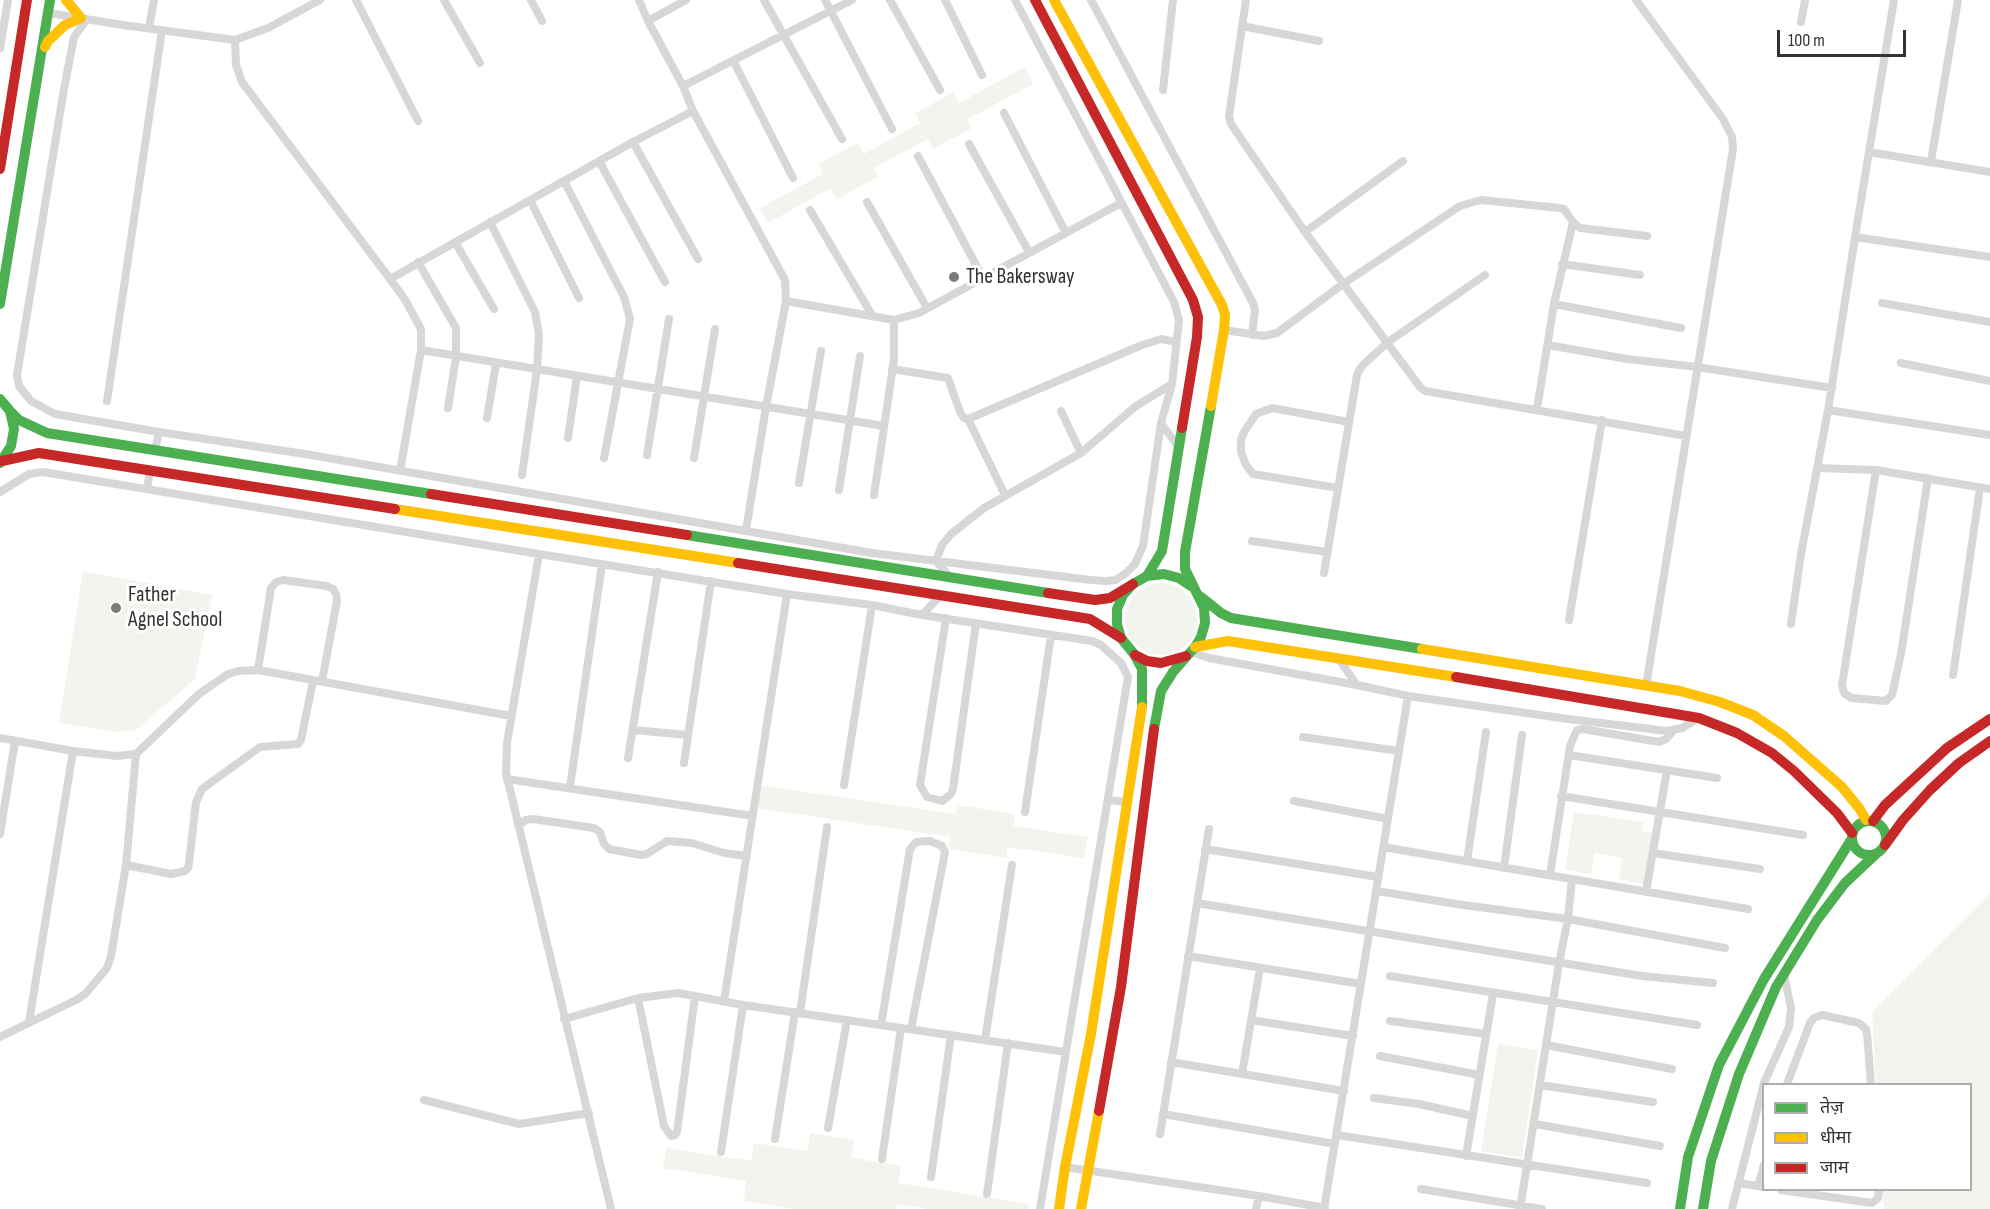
<!DOCTYPE html>
<meta charset="utf-8">
<style>
body{margin:0}
#map{position:relative;width:1990px;height:1209px;overflow:hidden;background:#fff;font-family:"Sofia Sans Condensed","Noto Sans Devanagari",sans-serif}
canvas{display:block}
.legend{position:absolute;left:1762px;top:1083px;width:210px;height:108px;box-sizing:border-box;background:#fff;border:2px solid #adadad;margin:0;padding:8px 10px;list-style:none;font-size:18px;color:#333}
.legend li{display:flex;align-items:center;gap:12px;height:30px}
.legend b{width:30px;border:2px solid #adadad}
.scale{position:absolute;left:1777px;top:30px;width:129px;height:27px;box-sizing:border-box;border:3px solid #333;border-top:0;padding-left:8px;font-size:18px;line-height:21px;white-space:nowrap;color:#333;-webkit-text-stroke:4px #fff;paint-order:stroke}
</style>
<div id="map">
<canvas width="1990" height="1209"></canvas>
<ul class="legend">
<li><b style="height:8px;background:#4caf50"></b>तेज़</li>
<li><b style="height:8px;background:#ffc107"></b>धीमा</li>
<li><b style="height:8px;background:#c62828"></b>जाम</li>
</ul>
<div class="scale">100 m</div>
</div>
<script>
const g = document.querySelector('canvas').getContext('2d');
g.lineJoin = 'round';
function fill(path, color) { g.fillStyle = color; g.fill(path, 'evenodd'); }
const poly = rows => new Path2D(rows.map(r => 'M' + r).join(''));
function stroke(path, color, width, dash) { g.strokeStyle = color; g.lineWidth = width; g.lineCap = dash ? 'butt' : 'round'; g.setLineDash(dash || []); g.stroke(path); }
function write(font, color, halo, rows, align = 'center') {
  g.font = font + ' "Sofia Sans Condensed",sans-serif'; g.lineWidth = 6; g.setLineDash([]); g.textBaseline = 'middle'; g.strokeStyle = halo; g.fillStyle = color; for (const [text, x, y, turn = 0] of rows) {
    g.save(); g.translate(x, y); g.rotate((+turn || 0) * Math.PI / 180); g.textAlign = isNaN(turn) ? turn : align; if (halo) g.strokeText(text, 0, 0); g.fillText(text, 0, 0); g.restore();
  }
}
const green = poly([
 [1025,67,1033,84,968,119,972,128,933,149,928,139,874,168,878,177,837,199,831,188,768,223,760,208,823,174,818,164,858,143,864,154,920,123,915,113,953,93,959,103],
 [83,571,212,595,195,679,136,730,117,732,59,723],
 '1125 619a36 36 0 1 1 72 0a36 36 0 1 1-72 0Z',
 [759,785,955,814,957,805,1015,814,1014,826,1088,837,1084,858,1008,847,1006,858,949,849,950,837,756,808],
 [1574,812,1643,822,1642,831,1654,833,1646,885,1619,879,1622,858,1595,853,1591,874,1565,870],
 [1990,893,1990,1209,1884,1209,1883,1190,1970,1190,1970,1084,1876,1084,1872,1012],
 [1498,1044,1538,1050,1522,1158,1481,1151],
 [810,1133,854,1140,852,1158,901,1166,898,1183,1029,1204,1028,1209,928,1209,897,1204,896,1209,794,1209,744,1201,746,1181,663,1168,666,1148,751,1161,754,1143,807,1151]
]);
const street = poly([
 [356,0,418,121],
 [444,0,480,63],
 [531,0,542,21],
 [639,0,648,21,683,86,693,111,785,280,786,301,766,407,746,530],
 [764,0,842,139],
 [825,0,892,129],
 [890,0,940,90],
 [945,0,982,75],
 [1091,0,1253,303,1255,310,1252,335],
 [1246,0,1229,116,1231,124,1305,232,1420,387,1425,391,1686,436],
 [1636,0,1723,119,1732,137,1733,149,1646,686],
 [48,13,123,25,235,40,268,28,320,0],
 [87,19,74,37,64,89,17,375,19,386,31,401,55,414,159,432],
 [648,21,686,0],
 [1801,22,1805,0],
 [1242,26,1319,41],
 [149,28,154,0],
 [235,40,236,65,242,82,390,279,404,298,421,329,421,350,400,471],
 [0,48,8,0],
 [734,62,793,178],
 [683,86,852,0],
 [1163,90,1173,0],
 [1004,113,1066,233],
 [633,142,698,259],
 [969,144,1029,252],
 [1869,152,1990,172],
 [918,156,983,278],
 [599,161,665,282],
 [1931,161,1958,0],
 [564,181,624,297,630,319,604,458],
 [530,200,579,298],
 [867,202,927,308],
 [810,210,872,315],
 [490,222,535,312,539,335,537,370,522,475],
 [1305,232,1403,161],
 [1855,237,1990,257],
 [455,242,494,309],
 [418,262,456,328,456,357,448,408],
 [1562,264,1640,275],
 [390,279,633,142,693,111],
 [786,301,894,320,919,313,1121,203],
 [1882,303,1990,322],
 [1554,304,1681,328],
 [1224,330,1264,336,1277,333,1343,284,1460,206,1481,200,1560,208,1564,209,1573,222,1580,228,1647,236],
 [1548,345,1627,359,1697,367,1832,388],
 [421,350,884,426],
 [1901,363,1990,381],
 [892,369,948,378,960,412,964,418,968,419,1142,345,1161,339,1176,342],
 [107,401,162,30],
 [1537,409,1554,304,1573,222],
 [1828,410,1990,435],
 [1061,411,1081,453],
 [487,418,496,364],
 [968,419,1005,495],
 [1161,423,1179,448],
 [568,438,577,376],
 [155,450,159,432,305,454,872,553,1091,580,1106,581,1116,580,1126,573,1135,564,1143,546,1161,423,1172,384,1179,320,1174,302,1015,0],
 [647,455,669,319],
 [694,458,715,329],
 [1817,468,1876,470,1990,489],
 [1876,470,1842,685,1844,693,1851,698,1886,701,1892,695,1901,654,1928,478],
 [799,483,821,351],
 [1338,488,1253,474,1246,465,1241,452,1241,440,1244,432,1256,414,1272,408,1349,422],
 [147,489,150,471],
 [839,490,860,356],
 [0,492,29,474,43,472,539,554,787,594,872,605,922,615,1092,641,1101,645,1121,663,1128,677,1040,1209],
 [874,495,894,360,894,320],
 [1252,541,1327,552],
 [539,554,507,743,506,773,611,1209],
 [1324,573,1357,375,1360,369,1364,364,1388,342,1485,275],
 [950,577,936,561,942,545,951,534,984,508,1081,453,1136,406,1172,384],
 [922,615,940,596],
 [946,618,920,785,927,797,942,801,951,794,953,789,976,623],
 [1569,620,1602,420],
 [1791,624,1801,554,1828,410,1855,237,1894,0],
 [1191,652,1209,658,1357,685,1408,696,1568,719,1667,731,1682,728,1699,718],
 [1338,658,1357,685],
 [258,670,271,588,276,582,283,580,327,586,333,589,336,594,337,601,322,681],
 [1953,675,1980,488],
 [633,730,688,735],
 [1303,737,1399,751],
 [0,738,73,751,117,756,136,754,199,694,228,674,238,671,258,670,511,716],
 [1569,755,1717,778],
 [628,758,658,572],
 [684,763,711,581],
 [507,779,753,816],
 [844,785,872,605],
 [570,787,602,564],
 [1561,796,1803,835],
 [1108,800,1127,802],
 [1294,801,1388,819],
 [1025,812,1051,635],
 [518,825,526,820,533,819,594,828,600,832,604,844,609,849,641,855,647,854,667,841,692,843,724,853,747,856],
 [0,834,15,741],
 [1383,847,1748,909],
 [1205,849,1378,877],
 [1653,853,1760,869],
 [1467,861,1486,732],
 [126,865,171,874,185,871,188,868,189,863,196,802,202,789,260,747,298,744,301,740,313,681],
 [1504,868,1522,735],
 [1550,875,1570,746,1577,730,1583,729,1659,742,1666,739,1673,731],
 [1377,891,1456,904,1568,919,1725,948],
 [1646,892,1667,770],
 [1197,903,1642,976,1713,983],
 [1188,956,1361,984],
 [1390,976,1697,1025],
 [638,998,664,1126,671,1136,675,1135,677,1132,695,996],
 [724,1001,787,594],
 [800,1013,827,827],
 [564,1019,638,998,678,993,743,1005,1066,1052],
 [1251,1020,1353,1036],
 [1390,1021,1486,1034],
 [29,1022,73,751],
 [881,1025,910,849,916,842,930,841,942,846,945,852,911,1029],
 [0,1037,78,999,86,993,107,968,111,956,126,865,136,754],
 [985,1040,1012,865],
 [1546,1045,1672,1069],
 [1380,1056,1480,1075],
 [1171,1062,1344,1091],
 [1242,1074,1260,968],
 [1787,1084,1810,1023,1814,1018,1822,1015,1859,1023,1866,1029,1867,1034,1871,1084],
 [1540,1085,1653,1102],
 [1374,1098,1419,1104,1473,1116],
 [424,1100,519,1124,589,1113],
 [1163,1114,1335,1144],
 [1535,1124,1660,1146],
 [828,1128,847,1020],
 [1160,1134,1209,829],
 [1337,1135,1647,1183],
 [775,1139,795,1012],
 [721,1152,743,1005],
 [1466,1156,1493,994],
 [882,1159,901,1028],
 [1065,1167,1259,1196,1325,1208],
 [931,1177,951,1035],
 [1738,1183,1764,1187],
 [1758,1186,1764,1165],
 [1421,1189,1542,1209],
 [1781,1190,1872,1203,1878,1198,1879,1190],
 [987,1194,1008,1043],
 [1256,1209,1259,1196],
 [1324,1209,1408,696],
 [1520,1209,1559,963,1568,919,1572,879],
 [1732,1209,1764,1083,1789,1027,1791,1008,1784,974]
]);
const fast = poly([
 [0,304,50,0],
 [0,399,10,411,14,429,11,446,0,463],
 [10,411,19,420,47,433,431,494],
 [687,535,1048,593],
 [1147,576,1162,551,1182,428],
 [1201,597,1221,613,1231,618,1422,649],
 [1142,707,1142,669,1134,654,1121,638,1117,624,1117,609,1123,595,1133,584,1147,576,1164,574,1179,578,1191,586],
 [1154,729,1161,691,1173,672,1195,647,1201,637,1205,623,1204,608,1185,569,1185,552,1211,406],
 '1852 838a17 17 0 1 1 34 0a17 17 0 1 1-34 0Z',
 [1680,1209,1688,1157,1719,1065,1764,979,1851,840],
 [1703,1209,1711,1161,1739,1074,1776,987,1817,920,1845,883,1876,854]
]);
const slow = poly([
 [1054,0,1222,305,1225,315,1224,330,1211,406],
 [45,47,48,41,65,25,81,18,66,0],
 [395,509,738,563],
 [1195,647,1228,641,1456,677],
 [1422,649,1680,691,1720,702,1753,715,1784,736,1842,787,1859,808,1866,820],
 [1059,1209,1065,1167,1091,1034,1142,707],
 [1081,1209,1099,1111]
]);
const jam = poly([
 [1035,0,1193,300,1198,317,1197,337,1182,428],
 [0,169,27,0],
 [2,461,39,453,395,509],
 [431,494,687,535],
 [738,563,1090,619,1121,638],
 [1048,593,1095,600,1110,598,1133,584],
 [1135,655,1147,661,1161,663,1186,656],
 [1456,677,1699,718,1737,733,1772,753,1794,771,1837,813,1852,833],
 [1873,821,1885,805,1947,748,1990,719],
 [1885,845,1903,820,1930,790,1959,763,1990,741],
 [1099,1111,1121,987,1154,729]
]);
const markers = [
 [954,277,6,"#7a7a7a"],
 [116,608,6,"#7a7a7a"]
];
const poiNames = [
 ["The Bakersway",966,277],
 ["Father",128,595],
 ["Agnel School",128,620]
];
fill(green, '#f1f5ed');
stroke(street, '#d7d7d7', 8);
stroke(fast, '#4caf50', 10);
stroke(slow, '#ffc107', 10);
stroke(jam, '#c62828', 10);
for (const [x, y, r, color] of markers) { const dot = new Path2D(); dot.arc(x, y, r, 0, 2 * Math.PI); g.fillStyle = color; g.fill(dot); stroke(dot, '#fff', 2); }
write('22px', '#333', '#fff', poiNames, 'left');
</script>
